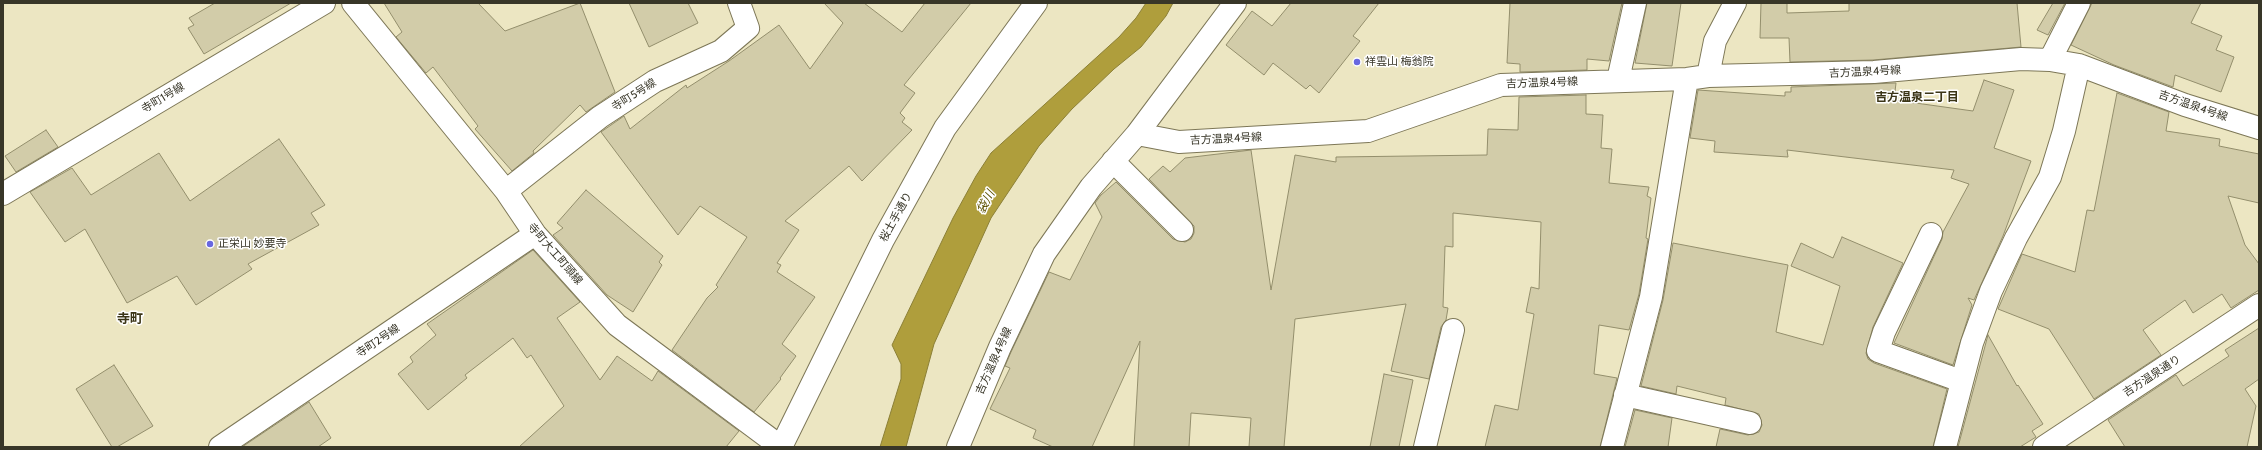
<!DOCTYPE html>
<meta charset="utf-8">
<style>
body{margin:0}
#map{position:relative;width:2262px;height:450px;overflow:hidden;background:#ece6c2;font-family:Cabin,sans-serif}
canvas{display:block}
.frame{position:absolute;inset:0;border:4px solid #383628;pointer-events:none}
</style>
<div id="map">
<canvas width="2262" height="450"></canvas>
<div class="frame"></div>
</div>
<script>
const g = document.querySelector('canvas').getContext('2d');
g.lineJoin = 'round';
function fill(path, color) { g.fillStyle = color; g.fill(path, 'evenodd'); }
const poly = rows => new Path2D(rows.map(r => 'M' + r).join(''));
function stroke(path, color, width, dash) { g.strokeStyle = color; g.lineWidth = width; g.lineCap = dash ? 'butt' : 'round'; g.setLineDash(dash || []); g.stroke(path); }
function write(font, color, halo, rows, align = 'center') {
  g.font = font + ' Cabin,"Noto Sans JP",sans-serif'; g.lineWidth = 3; g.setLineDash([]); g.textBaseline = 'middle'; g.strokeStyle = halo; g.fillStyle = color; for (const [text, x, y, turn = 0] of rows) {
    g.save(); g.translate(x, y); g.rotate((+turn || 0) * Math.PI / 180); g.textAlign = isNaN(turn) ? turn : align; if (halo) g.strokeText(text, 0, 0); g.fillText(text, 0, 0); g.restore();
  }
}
const water = poly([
 [1146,3,1173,3,1166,16,1141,47,1114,69,1072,109,1039,146,991,218,934,344,906,447,880,447,901,379,901,364,892,345,953,218,976,176,991,153,1119,37,1136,18,1146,3]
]);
const building = poly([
 [215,3,291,3,204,54,188,28,194,25,189,18,215,3],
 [384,3,478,3,505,31,580,3,615,92,586,112,580,105,533,151,534,153,512,171,475,129,478,126,433,67,426,73,396,37,402,32,384,3],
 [629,3,688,3,698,23,649,47,629,3],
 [824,3,864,3,902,32,925,3,971,3,904,85,915,93,900,113,905,118,902,122,912,130,862,181,849,166,785,221,799,230,777,263,781,265,777,272,815,297,782,344,796,356,780,378,781,379,754,412,672,350,707,298,718,287,716,285,747,237,700,206,678,235,601,132,624,116,630,129,686,85,687,88,729,61,779,25,810,69,843,23,824,3],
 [1291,3,1379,3,1353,36,1360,41,1319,93,1310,85,1306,89,1273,63,1264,75,1226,45,1252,11,1272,26,1291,3],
 [1510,3,1622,3,1609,61,1587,59,1587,70,1520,72,1520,64,1507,63,1510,3],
 [1647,3,1681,3,1672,66,1635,63,1647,3],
 [1761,3,1787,3,1787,13,1849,11,1849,3,2017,3,2021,47,1873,60,1790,62,1789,38,1760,38,1761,3],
 [2053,3,2065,3,2048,35,2037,30,2053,3],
 [2092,3,2201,3,2191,23,2222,36,2216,50,2234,57,2221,92,2175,75,2173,87,2114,65,2071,45,2092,3],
 [1984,80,2014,90,1994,148,2031,161,2003,236,1974,300,1968,298,1972,305,1953,365,1894,343,1942,239,1943,232,1969,184,1951,178,1954,170,1787,150,1788,157,1714,152,1715,141,1690,138,1698,90,1785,96,1785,92,1791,92,1791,87,1896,83,1894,100,1973,111,1984,80],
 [2117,93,2169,112,2166,131,2220,139,2219,146,2259,154,2259,203,2228,196,2245,245,2259,264,2259,290,2231,308,2222,294,2193,313,2185,300,2143,330,2161,355,2094,399,2049,329,1998,309,2022,254,2075,272,2087,210,2094,211,2117,93],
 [1586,95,1586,114,1603,115,1601,148,1612,149,1609,183,1649,187,1647,196,1651,198,1646,238,1648,239,1639,294,1629,330,1599,325,1594,374,1617,378,1600,447,1485,447,1495,405,1518,410,1534,314,1526,312,1531,287,1539,289,1541,222,1453,213,1453,247,1445,246,1443,307,1448,308,1446,320,1441,327,1429,379,1391,371,1406,304,1295,319,1284,447,1249,447,1251,418,1191,413,1189,447,1134,447,1140,341,1092,447,1053,447,1033,438,1036,430,990,409,1010,368,1005,366,1011,352,1049,272,1070,280,1102,217,1095,203,1101,195,1116,182,1173,239,1185,242,1191,239,1194,233,1194,226,1149,179,1163,166,1170,172,1185,158,1251,150,1271,290,1295,155,1336,162,1336,157,1487,155,1488,129,1518,130,1519,97,1586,95],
 [46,130,58,147,16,172,5,156,46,130],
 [279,139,325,205,311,213,319,225,248,264,252,269,196,305,177,276,127,303,85,229,65,242,30,192,72,168,91,195,159,153,190,201,279,139],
 [586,190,663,256,659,262,662,265,633,312,607,295,553,235,563,228,557,223,586,190],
 [1842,237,1903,263,1873,327,1866,353,1868,359,1874,363,1947,389,1933,447,1716,447,1720,429,1748,435,1759,432,1762,425,1759,414,1725,405,1726,398,1677,386,1676,394,1641,386,1663,300,1673,243,1788,265,1776,332,1823,345,1840,286,1791,266,1801,243,1833,258,1842,237],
 [533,250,580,302,557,318,600,380,617,356,652,381,658,371,739,431,726,447,519,447,564,406,531,355,527,358,513,338,465,375,467,378,428,410,398,374,413,362,410,357,436,335,427,324,533,250],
 [2259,328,2259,379,2245,389,2256,406,2247,447,2125,447,2108,420,2176,375,2183,386,2229,356,2225,350,2259,328],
 [1988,335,2017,386,2018,385,2043,424,2032,431,2036,437,2020,447,1958,447,1988,335],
 [114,365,153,426,117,447,112,447,76,389,114,365],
 [1384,374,1413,380,1399,447,1370,447,1384,374],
 [309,402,331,438,318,447,242,447,309,402],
 [1635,410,1672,418,1668,447,1625,447,1635,410]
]);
const minor = poly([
 [353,3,506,191,535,234,617,325,781,447,883,240,945,128,1036,3],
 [2050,60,2079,3],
 [1708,76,1715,41,1735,3],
 [1618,80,1635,3],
 [1137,134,1235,3],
 [1113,161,1182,230],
 [506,191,600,117,655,81,721,51,748,28,739,3],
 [3,194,324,3],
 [1931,234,1884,332,1878,351,1961,381],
 [1625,395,1750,423],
 [220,447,535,234],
 [958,447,1000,347,1044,254,1091,187,1137,134,1179,142,1368,131,1501,85,1687,79,1708,76,1874,72,2021,59,2050,60,2079,65,2185,105,2259,128],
 [1425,447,1453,330],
 [1612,447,1651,297,1687,79],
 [1945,447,1972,343,1991,291,2016,238,2050,177,2064,131,2079,65],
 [2044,447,2259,305]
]);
const markers = [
 [1357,62,4,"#6867e0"],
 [210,244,4,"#6867e0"]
];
const poiNames = [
 ["祥雲山 梅翁院",1365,62],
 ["正栄山 妙要寺",218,244]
];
const streetNames = [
 ["吉方温泉4号線",1865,72,-3],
 ["吉方温泉4号線",1542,83,-2],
 ["寺町5号線",634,95,-32],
 ["寺町1号線",163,98,-31],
 ["吉方温泉4号線",2193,106,19],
 ["吉方温泉4号線",1226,139,-3],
 ["桜土手通り",896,217,-61],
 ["寺町大工町頭線",555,254,49],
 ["寺町2号線",378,341,-34],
 ["吉方温泉4号線",994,361,-66],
 ["吉方温泉通り",2152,376,-33]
];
const neighbourhoodNames = [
 ["吉方温泉二丁目",1917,97]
];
const waterNames = [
 ["袋川",986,202,-61]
];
const quarterNames = [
 ["寺町",130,319]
];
fill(water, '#af9e3c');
stroke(water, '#8b7f36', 1);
fill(building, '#d2cca9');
stroke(building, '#938e6c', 1);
stroke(minor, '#7d7757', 24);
stroke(minor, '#fff', 22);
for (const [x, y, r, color] of markers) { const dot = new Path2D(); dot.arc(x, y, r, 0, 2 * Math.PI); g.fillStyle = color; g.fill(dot); stroke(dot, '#fff', 1.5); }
write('11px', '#383628', '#fff', poiNames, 'left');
write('11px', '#383628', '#fff', streetNames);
write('bold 12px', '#3b3517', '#fff', neighbourhoodNames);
write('italic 12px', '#5d5102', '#fff', waterNames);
write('bold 13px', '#3b3517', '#fff', quarterNames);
</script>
